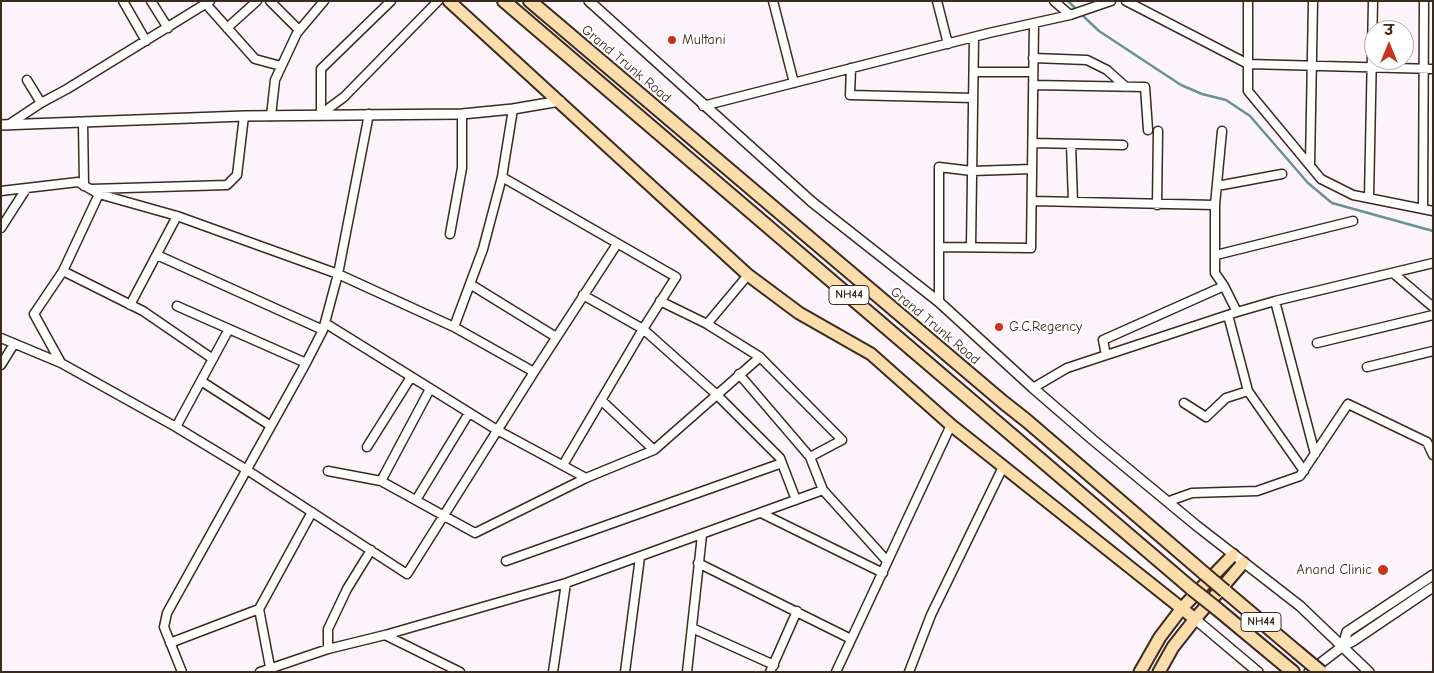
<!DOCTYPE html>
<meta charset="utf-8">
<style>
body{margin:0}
#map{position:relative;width:1434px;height:673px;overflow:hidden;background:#fdf4fb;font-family:"Comic Neue","Playpen Sans Deva",sans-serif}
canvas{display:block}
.frame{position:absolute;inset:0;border:2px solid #3b2a1e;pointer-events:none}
.north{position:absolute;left:1364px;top:20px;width:50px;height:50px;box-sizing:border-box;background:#fff;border:1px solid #b1aaa5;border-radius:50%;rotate:0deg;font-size:14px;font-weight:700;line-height:20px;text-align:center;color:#3b2a1e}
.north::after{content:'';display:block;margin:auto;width:18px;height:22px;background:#c8321e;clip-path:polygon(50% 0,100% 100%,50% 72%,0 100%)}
</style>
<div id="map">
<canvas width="1434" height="673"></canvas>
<div class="frame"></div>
<div class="north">उ</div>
</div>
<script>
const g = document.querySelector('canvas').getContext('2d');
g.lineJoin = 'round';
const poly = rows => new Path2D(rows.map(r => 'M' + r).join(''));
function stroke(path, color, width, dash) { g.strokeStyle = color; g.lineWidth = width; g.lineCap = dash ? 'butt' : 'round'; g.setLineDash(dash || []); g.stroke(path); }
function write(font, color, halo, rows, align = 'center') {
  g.font = font + ' "Comic Neue",sans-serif'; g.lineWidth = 4; g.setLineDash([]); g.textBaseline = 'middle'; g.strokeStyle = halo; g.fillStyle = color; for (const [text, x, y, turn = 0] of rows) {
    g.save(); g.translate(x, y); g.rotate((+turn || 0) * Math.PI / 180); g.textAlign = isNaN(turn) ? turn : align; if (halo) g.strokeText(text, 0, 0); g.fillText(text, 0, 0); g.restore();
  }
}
const stream = poly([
 [1068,1,1077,10],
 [1081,14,1099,31,1181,85,1202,94,1226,100,1250,116,1308,183,1332,203,1433,231]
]);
const minor = poly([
 [123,1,146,41],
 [151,1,168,28],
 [270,1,299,30],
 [773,1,794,83],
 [937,1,948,44],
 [1054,1,1070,15],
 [1126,1,1248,64,1433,69],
 [1248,1,1248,91,1321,179,1353,195,1433,211],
 [206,4,255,59,281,66],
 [227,28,257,1],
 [1033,58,1087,60,1107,70,1126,87],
 [851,68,850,95,973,98],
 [974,72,1033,72],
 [27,80,41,103],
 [1033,85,1145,87,1148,130],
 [703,106,989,33,1070,15,1111,1],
 [321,114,344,97,438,1],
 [321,114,321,69,391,1],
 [271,116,275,80,297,33,324,1],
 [83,122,84,186],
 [8,125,41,103,67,89,210,1],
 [1222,131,1215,205,1215,273,1224,286,1237,312],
 [1033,143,1123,145],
 [1071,144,1073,202],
 [1310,165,1313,1],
 [502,177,676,277,643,329,563,465],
 [1217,186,1282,174],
 [91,189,227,185,237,175,244,116],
 [1,191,78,182,99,194,177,216,338,274,454,327,534,372],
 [1369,198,1373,1],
 [1032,201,1215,205],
 [1157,205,1158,131],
 [1423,209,1424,1],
 [1,228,26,189],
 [450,234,462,168,462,114],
 [939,247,1031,248,1034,23],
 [971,247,974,37],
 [157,255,323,330],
 [1216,255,1353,221],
 [63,271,143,311,213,359],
 [1393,273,1433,307],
 [470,284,556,337],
 [583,295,643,329,716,394,780,458,796,500],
 [660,301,707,324,760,357,842,440,810,457],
 [1275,301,1315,454],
 [939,302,939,167,972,171,1032,169],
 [130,305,177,216],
 [177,306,306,363],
 [1228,315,1248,391,1304,471],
 [325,323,497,430,586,478],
 [707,324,748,275],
 [454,327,483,249,502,177,513,109],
 [1,338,61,363,176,427,247,470,407,574,534,372,617,244],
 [1317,343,1433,315],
 [1106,355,1103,340,1224,286],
 [61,363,34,314,63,271,99,194],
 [1,365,14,344],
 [1367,367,1433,351],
 [739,374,810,457,823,490,887,561],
 [201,381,271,426],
 [1033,388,1067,368,1237,312,1275,301,1433,263],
 [601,400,654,450],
 [1184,403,1206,417,1226,398,1248,391],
 [176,427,229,329],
 [367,447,411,377],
 [328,471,381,481,475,533,586,478,654,450,760,357],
 [381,481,430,389],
 [416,500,469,413],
 [1172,500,1192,493,1257,491,1300,476,1348,404,1427,442,1433,455],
 [761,513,883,573],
 [506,561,782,463],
 [698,563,851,639],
 [692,628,774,665],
 [385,635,460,672],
 [170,643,259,609],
 [328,649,328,629,347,589,371,550],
 [270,667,259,609,312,512],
 [182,672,164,627,167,613,306,363,323,330,338,274,369,114],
 [260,672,328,649,385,635,566,583,823,490],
 [553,672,566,583],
 [625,672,640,557],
 [687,672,702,535],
 [770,672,797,611],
 [836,672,951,425],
 [909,672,931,615,1003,467]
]);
const tertiary = poly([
 [589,1,812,202,939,302,1033,388,1093,440,1197,526,1300,606,1369,672],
 [1,125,244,116,462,114,513,109,560,101],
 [1195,619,1258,672],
 [1343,646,1347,632,1433,575],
 [1309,672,1343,646,1353,641,1433,587]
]);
const primary = poly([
 [449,1,748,275,799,313,871,354,951,425,1195,619],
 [1140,672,1160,637,1182,608,1233,555],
 [1159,672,1173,647,1195,619,1243,563]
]);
const trunk = poly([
 [504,1,1192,589],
 [530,1,1003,402,1027,421,1205,574],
 [1225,591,1297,652],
 [1216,608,1293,672]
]);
const trunkBridge = poly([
 [1205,574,1225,591],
 [1192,589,1216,608],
 [1297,652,1321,672]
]);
const markers = [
 [672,40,5,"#c8321e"],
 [999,327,5,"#c8321e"],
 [1383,570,6,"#c8321e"]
];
const shields = [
 [849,295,40],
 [1261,622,40]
];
const shieldNames = [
 ["NH44",849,295],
 ["NH44",1261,622]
];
const poiNames = [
 ["Multani",682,40],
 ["G.C.Regency",1009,327],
 ["Anand Clinic",1372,570,"right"]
];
const streetNames = [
 ["Grand Trunk Road",626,64,40],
 ["Grand Trunk Road",935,326,40]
];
stroke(stream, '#699294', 2.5);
stroke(minor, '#3b2a1e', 11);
stroke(tertiary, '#3b2a1e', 12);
stroke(primary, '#3b2a1e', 15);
stroke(trunk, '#3b2a1e', 16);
stroke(minor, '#fff', 8);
stroke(tertiary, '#fff', 9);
stroke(primary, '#fbddab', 11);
stroke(trunk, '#fbddab', 12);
stroke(trunkBridge, '#3b2a1e', 16, []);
stroke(trunkBridge, '#fbddab', 12);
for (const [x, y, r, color] of markers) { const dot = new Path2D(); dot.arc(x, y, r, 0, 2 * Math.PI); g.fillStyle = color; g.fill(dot); stroke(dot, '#fff', 2); }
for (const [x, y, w] of shields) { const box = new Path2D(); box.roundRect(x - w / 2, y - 9.5, w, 19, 4); g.fillStyle = '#fff'; g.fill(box); stroke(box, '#3b2a1e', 1); }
write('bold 12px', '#3b2a1e', null, shieldNames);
write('14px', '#3b2a1e', '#fff', poiNames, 'left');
write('14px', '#3b2a1e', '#fff', streetNames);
</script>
